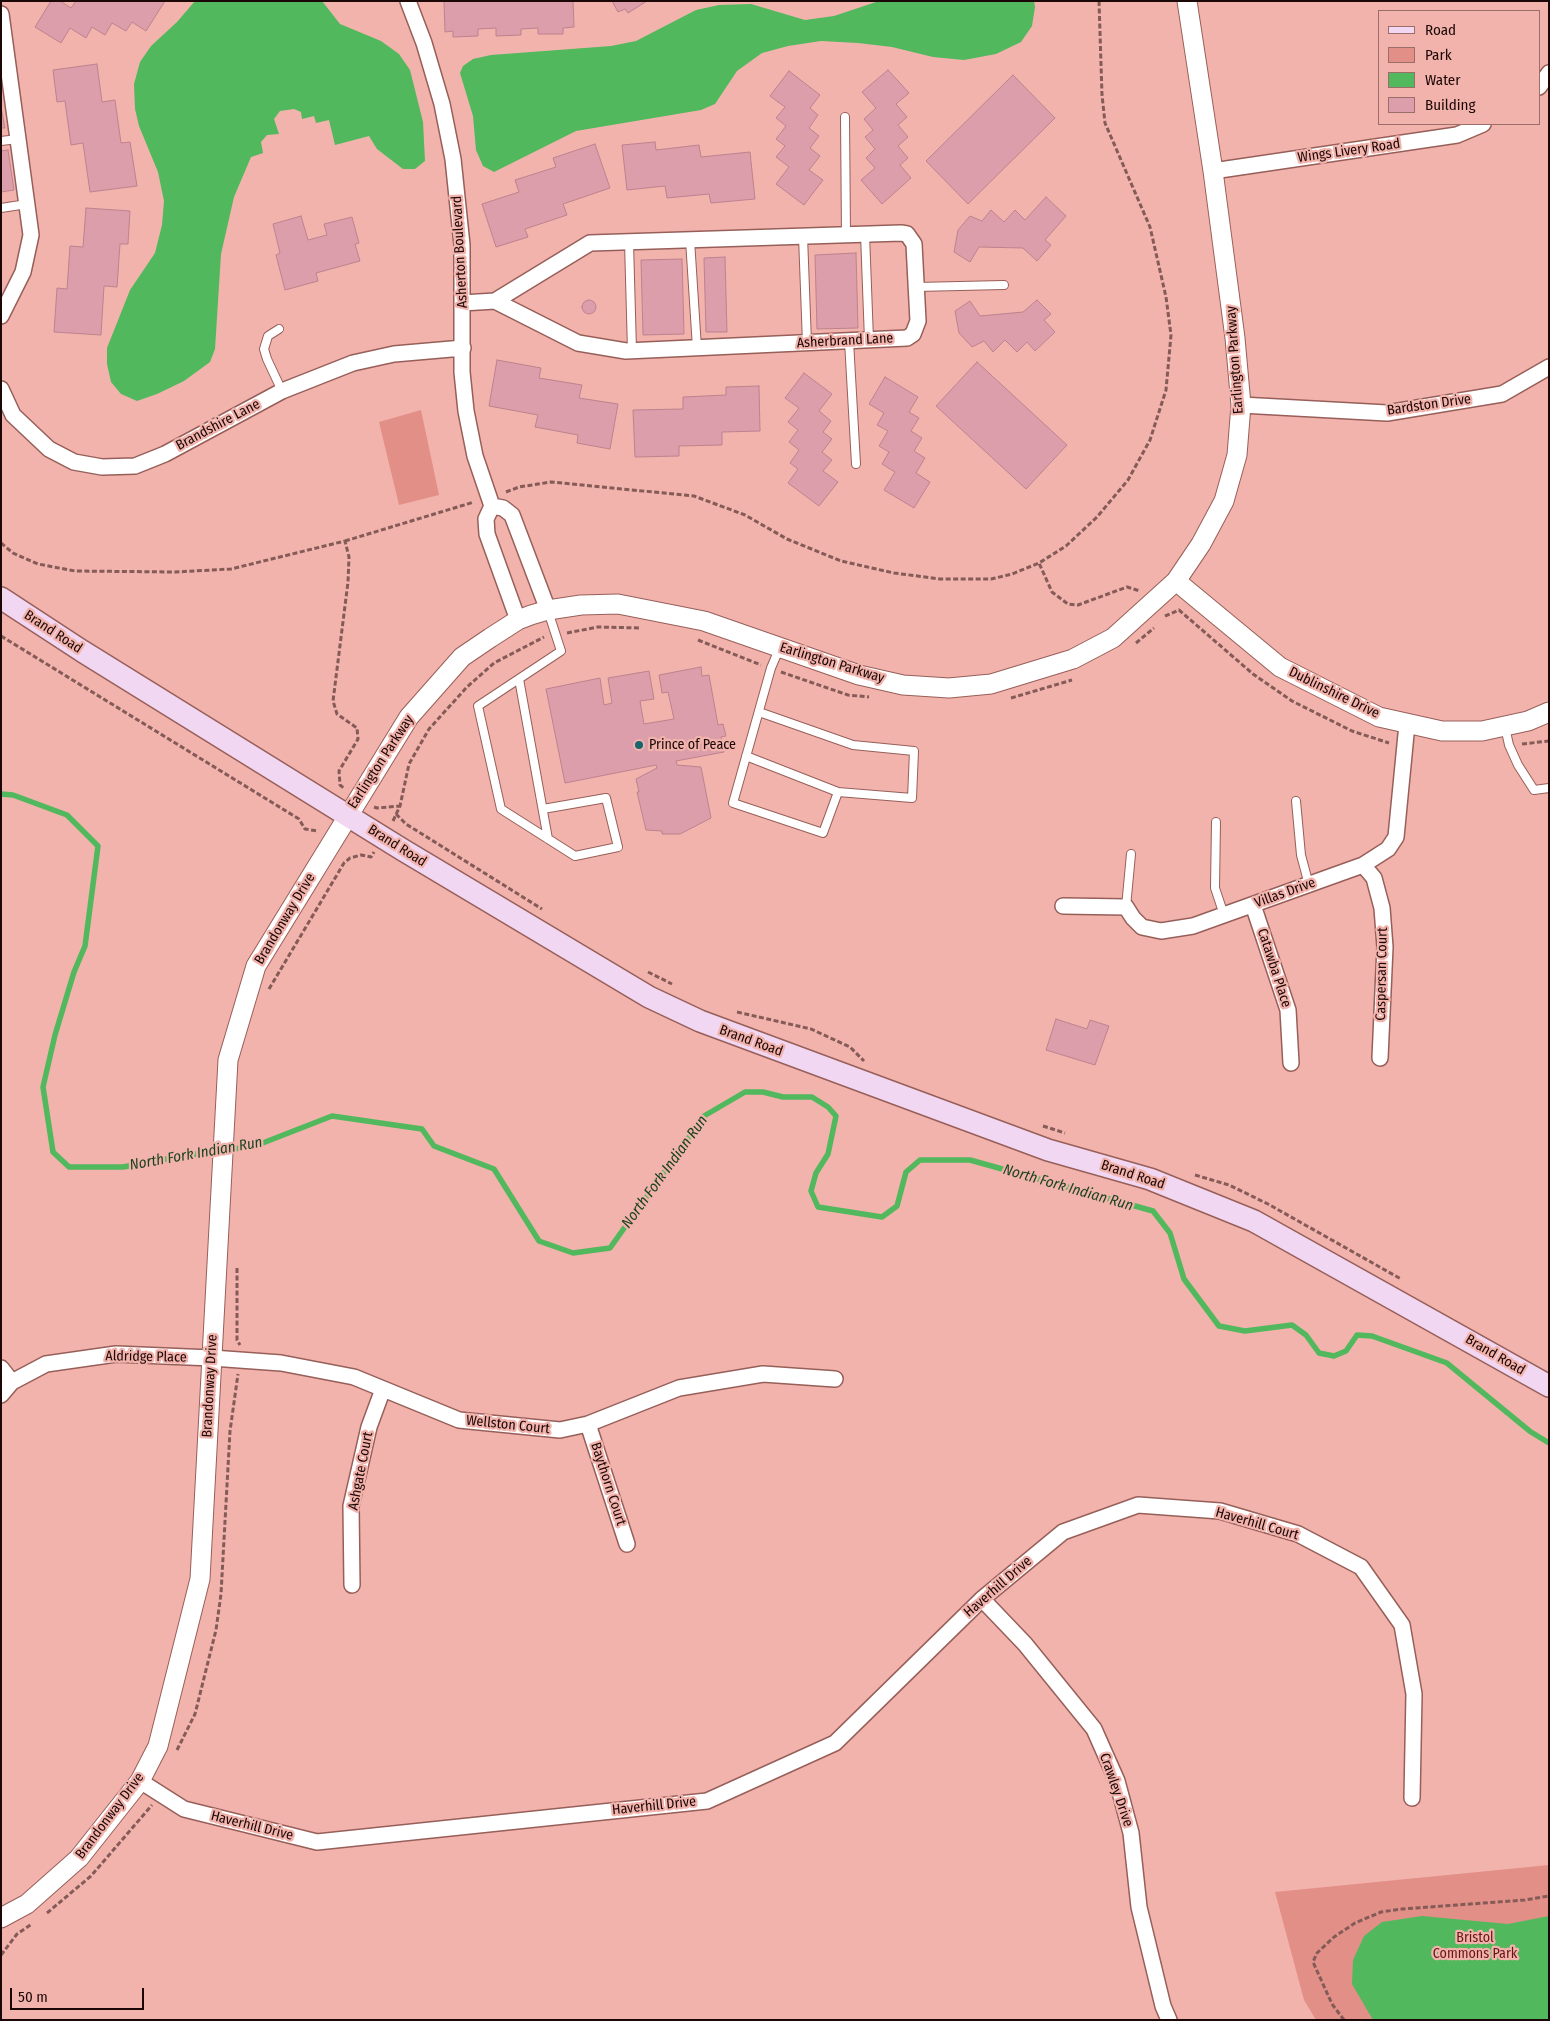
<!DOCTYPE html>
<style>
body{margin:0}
#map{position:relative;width:1550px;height:2021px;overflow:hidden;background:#f2b3ac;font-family:"Fira Sans Condensed",sans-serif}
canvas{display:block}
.frame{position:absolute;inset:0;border:2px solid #1b0706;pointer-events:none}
.legend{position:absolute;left:1378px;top:10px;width:162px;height:115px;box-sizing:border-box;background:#f2b3ac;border:1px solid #9c6e6a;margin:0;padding:6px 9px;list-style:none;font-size:15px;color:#1b0706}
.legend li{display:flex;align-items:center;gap:10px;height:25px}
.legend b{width:25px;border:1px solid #9c6e6a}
.scale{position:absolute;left:10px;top:1988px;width:134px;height:22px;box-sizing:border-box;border:2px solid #1b0706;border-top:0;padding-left:6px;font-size:15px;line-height:18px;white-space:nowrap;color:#1b0706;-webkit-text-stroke:4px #f2b3ac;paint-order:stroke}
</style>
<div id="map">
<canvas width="1550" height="2021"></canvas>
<div class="frame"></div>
<ul class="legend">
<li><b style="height:6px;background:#f1d7f2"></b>Road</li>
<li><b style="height:14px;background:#e28f87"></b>Park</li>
<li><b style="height:14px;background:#51b85d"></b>Water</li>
<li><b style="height:14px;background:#db9eaa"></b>Building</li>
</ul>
<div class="scale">50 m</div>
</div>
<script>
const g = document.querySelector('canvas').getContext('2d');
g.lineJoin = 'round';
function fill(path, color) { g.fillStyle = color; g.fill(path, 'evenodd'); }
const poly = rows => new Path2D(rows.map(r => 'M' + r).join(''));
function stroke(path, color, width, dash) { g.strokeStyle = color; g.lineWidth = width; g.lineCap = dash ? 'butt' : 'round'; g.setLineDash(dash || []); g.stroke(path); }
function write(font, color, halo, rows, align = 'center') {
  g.font = font + ' "Fira Sans Condensed",sans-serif'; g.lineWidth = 4.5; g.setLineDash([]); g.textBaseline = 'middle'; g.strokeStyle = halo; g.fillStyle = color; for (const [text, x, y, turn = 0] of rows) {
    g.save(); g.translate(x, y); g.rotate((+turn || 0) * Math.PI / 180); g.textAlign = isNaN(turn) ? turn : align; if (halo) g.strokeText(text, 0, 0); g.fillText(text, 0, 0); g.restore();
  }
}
const green = poly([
 [421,410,439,495,399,505,379,422],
 [1549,1865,1549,2020,1316,2020,1304,2000,1275,1892]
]);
const water = poly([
 [195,1,322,1,340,24,381,41,399,54,410,70,423,122,425,161,415,169,403,169,377,149,369,136,335,145,329,120,316,123,314,116,302,119,301,112,294,109,280,111,274,119,279,134,267,135,261,142,263,153,251,157,234,197,221,254,215,349,210,362,184,381,157,394,137,401,121,394,111,382,107,364,107,348,130,290,155,253,162,225,164,201,158,172,139,126,135,109,134,84,140,62,151,46,177,22],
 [879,1,1034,1,1035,7,1032,26,1021,42,996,54,964,60,933,57,892,47,858,43,821,41,788,46,762,53,737,71,715,104,701,110,576,131,494,172,483,166,476,150,473,116,460,73,463,66,473,59,491,55,611,46,636,41,696,10,719,5,751,4,805,20,834,16],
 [1422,1916,1508,1924,1549,1916,1549,2020,1373,2020,1352,1984,1353,1960,1364,1936,1382,1922]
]);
const stream = poly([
 [1,794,13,795,67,815,98,846,85,946,74,972,55,1035,43,1087,53,1152,69,1167,123,1167,183,1156,255,1146,332,1116,422,1129,434,1146,494,1169,539,1241,573,1253,610,1248,704,1116,745,1092,763,1092,783,1097,812,1097,828,1107,836,1116,828,1154,816,1173,811,1191,818,1207,882,1217,897,1206,906,1172,920,1160,970,1160,1153,1211,1170,1233,1184,1279,1219,1326,1245,1331,1292,1325,1306,1335,1319,1353,1334,1356,1346,1351,1357,1335,1372,1336,1447,1363,1531,1432,1549,1443]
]);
const building = poly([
 [51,1,60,1,71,8,76,1,165,1,146,31,132,22,126,31,112,23,105,35,92,27,86,38,70,28,61,43,35,27,51,1],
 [444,1,573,1,574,27,563,28,563,34,538,34,538,28,521,29,521,35,496,36,496,28,478,29,478,36,453,37,453,31,445,32,444,1],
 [612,1,647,1,628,13,625,9,618,12,612,1],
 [97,64,102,102,115,100,121,143,130,142,137,186,90,192,83,143,71,145,65,101,57,102,53,70,97,64],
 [888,70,909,93,896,104,907,117,898,125,908,137,898,146,908,158,900,165,911,178,882,204,861,180,875,168,866,158,875,149,865,137,873,130,864,119,876,108,862,92,888,70],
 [789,71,820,95,810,108,818,115,809,128,819,136,810,148,820,156,809,170,823,180,804,205,776,184,789,167,776,157,785,146,776,139,786,126,776,118,785,107,770,96,789,71],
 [1013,75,1055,118,968,204,926,161,1013,75],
 [1,107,5,128,1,128,1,107],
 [655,142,656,150,699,145,701,157,750,152,755,199,711,203,709,194,667,198,665,186,627,190,622,145,655,142],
 [595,144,610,188,563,204,567,215,525,229,528,237,496,247,482,204,519,192,515,180,556,167,553,158,595,144],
 [8,150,14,190,1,192,1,151,8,150],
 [1046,197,1066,216,1045,240,1051,245,1037,261,1023,248,979,247,970,262,954,252,958,230,970,216,982,221,991,210,1004,222,1015,210,1025,220,1046,197],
 [86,208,130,211,128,244,120,244,117,287,104,286,101,335,54,332,57,288,67,289,70,246,83,247,86,208],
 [301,216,308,240,327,235,324,224,352,217,359,243,355,244,360,261,316,273,318,281,285,290,276,255,280,253,273,224,301,216],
 [856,253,858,328,817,329,815,255,856,253],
 [725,257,727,332,706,332,704,258,725,257],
 [682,259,684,334,643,335,641,260,682,259],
 [1037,300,1051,314,1044,320,1055,332,1035,351,1027,342,1017,352,1005,340,993,352,984,341,972,347,959,333,955,311,970,301,980,316,1023,312,1037,300],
 '582 307a7 7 0 1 1 14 0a7 7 0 1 1-14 0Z',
 [497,360,541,368,539,378,582,385,579,398,618,404,610,449,577,443,578,435,535,427,538,415,489,406,497,360],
 [977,362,1067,445,1026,489,936,406,977,362],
 [804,373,832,394,819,411,831,421,823,432,832,439,822,452,832,460,823,471,838,482,819,506,788,483,798,469,790,463,799,450,789,442,798,430,788,422,799,408,785,398,804,373],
 [885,377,918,397,909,412,919,418,911,431,922,438,914,451,925,458,916,473,930,482,914,508,884,490,895,472,882,464,889,452,879,446,888,431,877,425,884,413,869,404,885,377],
 [759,386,760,431,722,432,722,445,679,446,679,456,635,457,633,410,683,409,683,397,726,395,726,387,759,386],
 [701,667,702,676,709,675,718,725,723,724,726,736,721,737,724,752,676,761,677,765,701,767,711,818,680,834,662,834,662,831,646,830,637,792,639,792,636,779,657,768,656,765,565,783,546,689,600,678,604,705,612,703,608,678,649,671,654,699,640,701,644,724,674,719,668,692,662,693,659,675,701,667],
 [1056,1019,1087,1029,1090,1020,1109,1026,1095,1065,1046,1050,1056,1019]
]);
const path = poly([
 [1099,1,1102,95,1105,123,1150,227,1166,297,1171,335,1166,390,1150,440,1128,480,1097,517,1066,546,1039,563,1052,592,1068,604,1078,605,1127,587,1140,591],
 [506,492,519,487,551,482,694,496,745,515,787,539,841,561,894,573,940,579,991,579,1012,574,1039,563],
 [345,541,474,502],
 [1,543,13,553,38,564,75,571,175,572,231,569,345,541,349,557,348,582,333,701,337,714,357,728,358,739,339,771,340,785,345,789],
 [1165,616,1179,610,1253,674,1292,701,1352,731,1389,743],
 [567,633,598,627,640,628],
 [1,636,299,819,305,829,318,831],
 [698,640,761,665],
 [1136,643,1154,628],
 [781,672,848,695,869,697],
 [1011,698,1072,680],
 [1522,744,1549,741],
 [374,807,377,808,400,806],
 [396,814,406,824,542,909],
 [393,821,400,806,409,764,429,729,467,687,494,663,544,637],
 [648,972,672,984],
 [269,989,344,863,350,858,361,855,371,857,374,852],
 [737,1012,811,1029,850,1047,864,1061],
 [1043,1126,1065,1133],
 [1195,1175,1229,1185,1268,1204,1401,1279],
 [237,1268,237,1340,240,1345],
 [177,1750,195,1714,216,1630,221,1594,230,1431,238,1374],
 [47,1913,91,1876,152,1805],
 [1,1955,17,1934,32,1924],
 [1344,2020,1332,2004,1313,1962,1317,1953,1334,1937,1355,1923,1381,1912,1402,1909,1525,1900,1549,1896]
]);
const service = poly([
 [845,117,846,235],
 [1,141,18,139],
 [1,208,27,204],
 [865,234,869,340],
 [803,236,807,343],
 [690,240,697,348],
 [629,242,632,351],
 [916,287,1004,285],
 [279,329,268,336,264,349,267,359,282,391],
 [849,341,856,464],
 [519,679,548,839],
 [759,712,853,745,914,751,912,798,838,792,823,833,733,803,771,668,780,647],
 [1505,727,1509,745,1518,765,1534,790,1549,788],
 [746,756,838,792],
 [1296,801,1301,855,1309,885],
 [543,809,606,798,618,847,575,856,501,809,478,706,561,651,548,611],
 [1216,822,1215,888,1224,915],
 [1126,907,1131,854]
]);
const minor = poly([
 [408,1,424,43,442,104,453,159,462,245,462,372,466,411,475,456,492,506,486,519,487,534,518,620],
 [1,14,31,235,23,272,1,316],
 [1539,87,1549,73],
 [1213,171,1457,135,1483,124],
 [462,303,495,301,590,243,901,233,907,234,914,244,918,321,913,334,907,338,626,351,578,343,495,301],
 [1,389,13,415,49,449,74,462,102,467,135,466,165,454,282,391,353,363,394,354,463,348],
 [1241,405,1387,413,1502,394,1549,367],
 [492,506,503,508,512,515,548,610],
 [1363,865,1374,878,1382,908,1385,947,1380,1058],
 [1253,905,1288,1010,1291,1063],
 [1063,906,1126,907,1133,918,1142,927,1161,931,1193,926,1363,865,1388,849,1396,837,1407,724],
 [1,1368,12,1382],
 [1,1395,12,1382,46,1364,116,1354,212,1358,281,1363,354,1377,459,1420,560,1430,588,1424,679,1388,763,1374,835,1379],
 [588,1424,627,1544],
 [352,1585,351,1506,369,1427,383,1389],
 [982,1599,1025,1644,1094,1729,1117,1781,1131,1833,1139,1907,1163,2006,1169,2020],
 [140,1781,184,1809,317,1842,707,1801,835,1743,982,1599,1063,1532,1138,1505,1220,1511,1298,1534,1361,1567,1402,1625,1414,1694,1412,1798]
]);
const tertiary = poly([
 [1176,581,1280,667,1379,717,1442,731,1482,731,1528,721,1549,712],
 [1,1918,27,1904,79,1858,140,1781,158,1746,200,1579,228,1060,256,966,409,717,462,657,490,638,518,620,531,615,548,610,581,605,618,604,704,621,859,675,903,685,949,688,991,684,1073,659,1113,638,1176,581,1201,544,1224,501,1237,455,1241,405,1235,338,1213,171,1187,1]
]);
const secondary = poly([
 [1,598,82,651,403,850,649,997,700,1021,1048,1150,1150,1179,1254,1221,1549,1386]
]);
const markers = [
 [639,745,5,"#17656d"]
];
const streetNames = [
 ["Wings Livery Road",1349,151,-8],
 ["Asherton Boulevard",460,252,-93],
 ["Asherbrand Lane",845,341,-3],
 ["Earlington Parkway",1235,360,-94],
 ["Bardston Drive",1429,405,-8],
 ["Brandshire Lane",218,425,-28],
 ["Brand Road",53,632,33],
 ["Earlington Parkway",832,663,17],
 ["Dublinshire Drive",1334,693,26],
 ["Earlington Parkway",381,762,-57],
 ["Brand Road",397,846,32],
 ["Villas Drive",1285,893,-20],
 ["Brandonway Drive",285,919,-59],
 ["Catawba Place",1274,968,72],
 ["Caspersan Court",1382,974,-89],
 ["Brand Road",751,1041,20],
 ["Brand Road",1133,1175,18],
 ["Brand Road",1495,1355,30],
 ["Aldridge Place",146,1357,1],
 ["Brandonway Drive",210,1386,-87],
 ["Wellston Court",508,1425,6],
 ["Ashgate Court",361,1471,-79],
 ["Baythorn Court",608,1484,72],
 ["Haverhill Court",1257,1524,16],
 ["Haverhill Drive",998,1587,-41],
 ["Crawley Drive",1116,1790,71],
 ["Haverhill Drive",654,1806,-6],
 ["Brandonway Drive",110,1816,-53],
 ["Haverhill Drive",252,1826,14]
];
const poiNames = [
 ["Prince of Peace",649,745]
];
const parkNames = [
 ["Bristol",1475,1938],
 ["Commons Park",1475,1954]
];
const waterNames = [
 ["North Fork Indian Run",196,1154,-10],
 ["North Fork Indian Run",665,1172,-54],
 ["North Fork Indian Run",1068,1188,16]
];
fill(green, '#e28f87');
fill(water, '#51b85d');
stroke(stream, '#51b85d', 5.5);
fill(building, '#db9eaa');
stroke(building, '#bd828e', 1);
stroke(service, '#975f59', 10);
stroke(minor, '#975f59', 18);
stroke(tertiary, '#975f59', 21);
stroke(secondary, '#975f59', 24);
stroke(path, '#845b57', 3, [5, 2.5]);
stroke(service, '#fff', 8);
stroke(minor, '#fff', 15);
stroke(tertiary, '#fff', 19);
stroke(secondary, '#f1d7f2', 21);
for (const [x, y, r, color] of markers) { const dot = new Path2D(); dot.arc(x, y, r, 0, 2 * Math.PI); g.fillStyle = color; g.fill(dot); stroke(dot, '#f2b3ac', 2); }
write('14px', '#1b0706', '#f2b3ac', streetNames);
write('14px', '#1b0706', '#f2b3ac', poiNames, 'left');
write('14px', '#661515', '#f2b3ac', parkNames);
write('italic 15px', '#1a431f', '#f2b3ac', waterNames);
</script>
